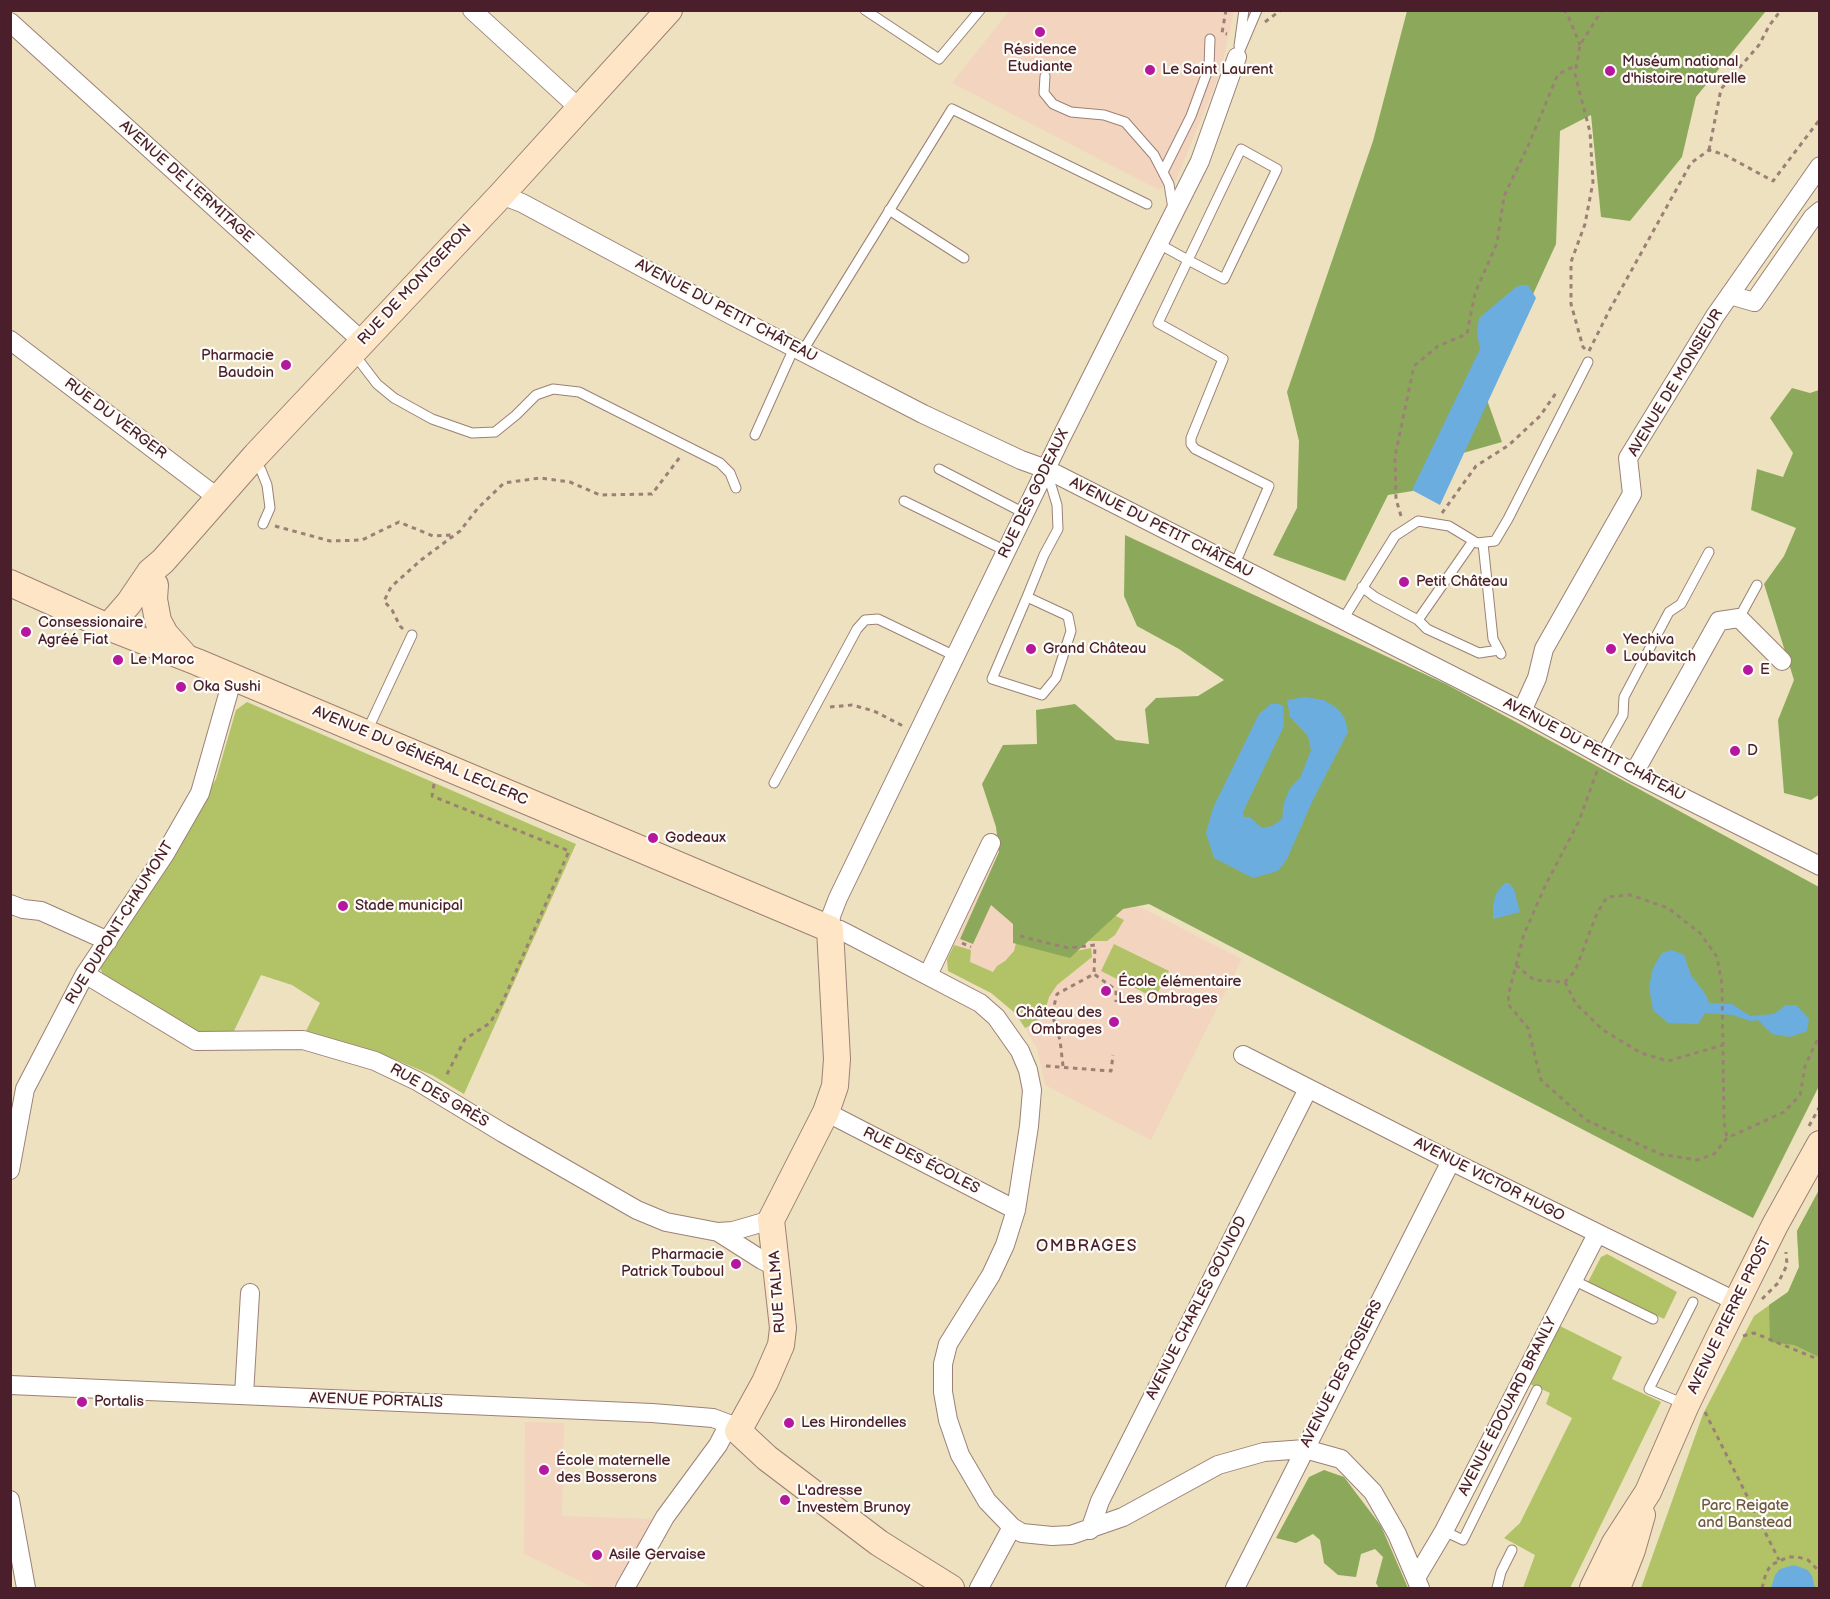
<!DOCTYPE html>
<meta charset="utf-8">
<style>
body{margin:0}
#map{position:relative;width:1830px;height:1599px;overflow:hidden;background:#ede1c0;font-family:"Balsamiq Sans",sans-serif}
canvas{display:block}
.frame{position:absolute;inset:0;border:12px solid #4a1f2b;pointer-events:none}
</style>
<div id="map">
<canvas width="1830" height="1599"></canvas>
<div class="frame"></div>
</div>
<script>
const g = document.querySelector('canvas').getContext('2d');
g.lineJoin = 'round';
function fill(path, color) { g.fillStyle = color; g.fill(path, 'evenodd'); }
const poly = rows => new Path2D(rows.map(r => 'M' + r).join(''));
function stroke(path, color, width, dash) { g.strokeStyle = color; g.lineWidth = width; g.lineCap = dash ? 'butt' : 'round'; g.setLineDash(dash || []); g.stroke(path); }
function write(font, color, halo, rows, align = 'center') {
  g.font = font + ' "Balsamiq Sans",sans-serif'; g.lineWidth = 4.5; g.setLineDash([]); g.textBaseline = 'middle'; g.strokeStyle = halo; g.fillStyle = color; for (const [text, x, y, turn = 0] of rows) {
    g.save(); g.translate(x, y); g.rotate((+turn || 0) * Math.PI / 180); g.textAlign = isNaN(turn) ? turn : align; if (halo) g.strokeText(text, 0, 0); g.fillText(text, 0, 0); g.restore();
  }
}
const built = poly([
 [1009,11,1234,11,1221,70,1176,180,1159,190,952,83],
 [1005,838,1242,959,1151,1140,1045,1085,1037,1049,1025,1028,1015,1013,991,993,948,971,947,960],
 [525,1422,564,1423,562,1516,654,1519,615,1588,595,1588,524,1554]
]);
const green = poly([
 [247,702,576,844,464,1094,432,1075,384,1055,306,1031,320,1003,292,985,261,975,233,1033,199,1033,104,977,100,968,216,779,236,710],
 [1100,908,1124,920,1115,935,1107,941,1072,941],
 [1017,939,1066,953,1091,948,1092,957,1057,985,1049,997,1045,1011,1035,1023,1025,1028,1015,1013,991,993,948,971,947,960,954,945,971,950,970,962,993,972,997,966,1005,961,1014,951],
 [1114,944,1169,971,1155,998,1101,971],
 [1819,1190,1819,1588,1641,1588,1703,1414,1754,1316,1788,1292,1799,1267,1797,1231],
 [1607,1254,1677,1292,1664,1319,1588,1282,1601,1257],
 [1560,1326,1622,1357,1612,1379,1661,1402,1570,1588,1523,1588,1535,1555,1504,1538,1520,1523,1572,1418,1546,1404,1550,1393,1530,1384]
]);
const forest = poly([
 [1407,11,1766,11,1696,97,1682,157,1630,221,1601,217,1591,115,1560,131,1556,244,1486,397,1502,442,1456,455,1437,487,1388,495,1345,581,1273,555,1297,508,1299,441,1287,392,1373,141],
 [1792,388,1810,393,1819,390,1820,794,1811,800,1784,793,1778,720,1794,680,1764,584,1784,556,1796,528,1751,510,1757,469,1783,477,1793,453,1770,418],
 [1125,535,1446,684,1819,887,1819,1086,1753,1218,1149,904,1123,909,1070,958,1013,943,1013,924,991,905,973,944,960,939,999,852,996,827,982,784,1003,745,1037,744,1036,710,1075,704,1116,740,1149,744,1145,709,1156,698,1198,696,1224,680,1179,649,1137,626,1124,596],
 [1819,1190,1820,1357,1819,1357,1794,1345,1770,1342,1769,1305,1788,1292,1799,1267,1797,1231],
 [1324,1470,1344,1477,1381,1526,1408,1588,1379,1588,1376,1583,1383,1557,1375,1549,1361,1554,1356,1577,1338,1575,1324,1563,1320,1540,1313,1534,1296,1543,1276,1538,1309,1477]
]);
const water = poly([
 [1521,285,1528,285,1536,298,1440,505,1412,490,1480,349,1477,333,1479,318,1515,288],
 [1305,697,1324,700,1338,709,1345,719,1348,732,1312,802,1287,859,1278,871,1253,878,1214,858,1206,833,1213,808,1259,714,1271,704,1279,704,1283,706,1284,726,1243,812,1244,817,1250,817,1262,828,1272,826,1282,819,1284,803,1289,790,1301,776,1311,750,1308,736,1290,717,1287,700],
 [1505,883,1509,883,1514,889,1520,912,1493,919,1493,904,1497,892],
 [1672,950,1684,955,1691,975,1706,995,1709,1003,1732,1004,1750,1016,1774,1014,1786,1005,1796,1005,1809,1019,1807,1031,1790,1037,1772,1034,1758,1020,1750,1021,1733,1015,1705,1013,1698,1024,1668,1023,1653,1010,1649,987,1653,968,1662,953],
 [1794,1565,1808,1570,1812,1576,1815,1588,1771,1588,1775,1575,1780,1569]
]);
const path = poly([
 [1226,10,1222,33,1227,34],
 [1563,10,1567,13,1580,45],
 [1193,12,1193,10],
 [1265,22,1281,10],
 [1709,150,1721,89,1759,45,1769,26,1781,10],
 [1585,349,1583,347,1571,304,1571,262,1585,224,1593,182,1590,132,1575,74,1580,45,1602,10],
 [1589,351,1609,311,1691,163,1709,150,1725,155,1773,181,1820,119],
 [1442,513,1476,466,1509,445,1540,416,1556,393],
 [1401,516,1396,499,1395,456,1414,366,1438,346,1467,334,1475,293,1497,243,1504,196,1528,146,1558,74,1575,66],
 [275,526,330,541,362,540,399,522,433,536,452,535],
 [403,629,400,626,392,610,384,601,391,587,421,560,460,531,478,508,504,483,540,478,570,482,600,495,652,494,680,457],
 [830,707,852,705,874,711,903,726],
 [1597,771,1579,821,1546,884,1524,934,1509,992,1508,1004,1528,1028,1541,1080,1586,1120,1660,1154,1697,1160,1714,1154,1727,1138,1784,1112,1800,1095,1805,1066,1820,1034],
 [434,784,432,796,569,851,503,1001,490,1023,465,1039,445,1078],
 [1020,936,1068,948,1095,945,1094,974],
 [962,943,971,947],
 [1516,965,1534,980,1565,982,1575,971,1597,913,1607,897,1631,895,1668,908,1700,933,1717,957,1722,984,1724,1122,1727,1138],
 [1565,982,1576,1004,1603,1030,1641,1053,1668,1061,1723,1045],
 [1046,1066,1111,1071,1113,1055],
 [1063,1066,1060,1040,1052,1014,1057,994,1094,974,1116,990,1116,1002],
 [1809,1126,1820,1106],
 [1762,1299,1778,1283,1787,1265,1786,1252],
 [1743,1336,1754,1333,1820,1360],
 [1705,1412,1779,1560],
 [1762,1588,1766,1573,1771,1565,1788,1557,1798,1557,1808,1560,1820,1572]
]);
const lane = poly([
 [865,10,939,59,980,10],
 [1239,46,1244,10],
 [1237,57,1257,10],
 [1045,76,1044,93,1053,104,1071,112,1104,115,1125,122,1154,155,1169,184,1173,209],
 [1163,172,1191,116,1209,67,1210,39],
 [889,210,964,258],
 [1159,244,1188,260,1224,279,1277,169,1241,149,1188,260,1158,323,1223,359,1191,438,1191,444,1195,449,1269,486,1234,566],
 [802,352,952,109,1147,204],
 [354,354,377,384,394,398,432,419,472,433,495,432,516,415,536,395,553,389,579,392,720,463,730,473,736,488],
 [755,435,794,348],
 [253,462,261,470,267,485,270,508,263,524],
 [939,469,1024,513],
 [904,501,1006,551],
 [1483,543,1493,639,1501,654],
 [1362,587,1375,597,1418,620,1427,629,1479,653,1499,650],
 [1027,597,1068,616,1071,631,1056,678,1042,695,992,679,1027,597,1044,555,1058,529,1057,505,1047,472],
 [1739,618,1757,585],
 [1418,620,1473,541],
 [1342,621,1395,536,1418,521,1449,526,1477,543,1495,541,1508,519,1588,362],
 [367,731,412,635],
 [1601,754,1623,715,1624,697,1652,644,1669,612,1681,604,1709,552],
 [774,783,857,629,865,620,878,619,955,656],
 [1573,1280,1653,1319],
 [1684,1404,1649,1389,1693,1302],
 [1444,1531,1463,1540,1537,1390],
 [1497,1588,1501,1572,1512,1550]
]);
const street = poly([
 [472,10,580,109],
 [10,22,362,341],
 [1237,57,1200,161,1060,440,838,898,831,916,830,929,840,930,848,934,980,1003,996,1017,1020,1051,1028,1070,1032,1090,1029,1126,1016,1210,1005,1245,991,1275,948,1344,943,1364,943,1392,948,1420,960,1455,987,1501,1012,1527,1022,1533,1052,1536,1071,1535,1123,1517,1218,1465,1264,1452,1305,1449,1341,1459,1373,1492,1397,1534,1420,1588],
 [501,195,522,203,731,315,923,414,1021,460,1046,469,1522,711,1634,773,1820,866],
 [1730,295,1754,302,1813,217,1820,211],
 [10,340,218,498],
 [1522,711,1537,678,1544,649,1632,494,1628,458,1715,316,1820,166],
 [1634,773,1719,621,1739,618,1782,661],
 [10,904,23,909,41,911,108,941],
 [85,974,196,1041,303,1040,375,1061,417,1081,503,1133,637,1210,666,1222,718,1232,733,1231,771,1220],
 [928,975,991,843],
 [1243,1055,1451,1161,1737,1302],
 [826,1112,1016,1210],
 [10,1170,25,1089,85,974,165,854,200,793,233,677],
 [718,1232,762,1260,777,1267],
 [10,1385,652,1413,713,1418,729,1424,738,1431],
 [244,1395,250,1293],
 [10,1500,26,1588],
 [1090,1530,1100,1501,1308,1089],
 [1416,1578,1444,1531,1597,1234],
 [625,1588,665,1517,718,1445,729,1424],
 [979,1588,1012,1527],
 [1235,1588,1451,1161]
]);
const secondary = poly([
 [10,583,108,627,197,662,830,929,837,1059,835,1086,826,1112,771,1220,783,1328,781,1345,765,1382,738,1431,767,1458,879,1543,951,1588],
 [155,585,154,599,158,621,165,634,183,654],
 [108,627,129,603,150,572,163,561,256,455,501,195,669,10],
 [1593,1588,1615,1543,1648,1492,1686,1405,1719,1337,1775,1225,1820,1144],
 [1617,1588,1632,1550,1642,1515]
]);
const markers = [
 [1040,32,6,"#b5179e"],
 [1150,70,6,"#b5179e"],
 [1610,71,6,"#b5179e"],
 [286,365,6,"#b5179e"],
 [1404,582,6,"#b5179e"],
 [26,632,6,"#b5179e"],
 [1031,649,6,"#b5179e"],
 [1611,649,6,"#b5179e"],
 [118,660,6,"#b5179e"],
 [1748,670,6,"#b5179e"],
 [181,687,6,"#b5179e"],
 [1735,751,6,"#b5179e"],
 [653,838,6,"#b5179e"],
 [343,906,6,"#b5179e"],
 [1106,991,6,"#b5179e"],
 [1114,1022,6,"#b5179e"],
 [736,1264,6,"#b5179e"],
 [82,1402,6,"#b5179e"],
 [789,1423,6,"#b5179e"],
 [544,1470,6,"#b5179e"],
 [785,1500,6,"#b5179e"],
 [597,1555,6,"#b5179e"]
];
const poiNames = [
 ["Résidence",1040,50,"center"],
 ["Etudiante",1040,67,"center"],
 ["Muséum national",1622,62],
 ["d'histoire naturelle",1622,79],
 ["Le Saint Laurent",1162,70],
 ["Pharmacie",274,356,"right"],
 ["Baudoin",274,373,"right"],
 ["Petit Château",1416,582],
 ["Consessionaire",38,623],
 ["Agréé Fiat",38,640],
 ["Yechiva",1623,640],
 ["Loubavitch",1623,657],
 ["Grand Château",1043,649],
 ["Le Maroc",130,660],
 ["E",1760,670],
 ["Oka Sushi",193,687],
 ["D",1747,751],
 ["Godeaux",665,838],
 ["Stade municipal",355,906],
 ["École élémentaire",1118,982],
 ["Les Ombrages",1118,999],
 ["Château des",1102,1013,"right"],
 ["Ombrages",1102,1030,"right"],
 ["Pharmacie",724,1255,"right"],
 ["Patrick Touboul",724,1272,"right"],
 ["Portalis",94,1402],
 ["Les Hirondelles",801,1423],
 ["École maternelle",556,1461],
 ["des Bosserons",556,1478],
 ["L'adresse",797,1491],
 ["Investem Brunoy",797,1508],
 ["Asile Gervaise",609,1555]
];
const streetNames = [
 ["AVENUE DE L'ERMITAGE",186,182,42],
 ["RUE DE MONTGERON",415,285,-47],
 ["AVENUE DU PETIT CHÂTEAU",726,311,28],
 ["AVENUE DE MONSIEUR",1676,383,-59],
 ["RUE DU VERGER",115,419,37],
 ["RUE DES GODEAUX",1034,494,-64],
 ["AVENUE DU PETIT CHÂTEAU",1161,528,27],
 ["AVENUE DU PETIT CHÂTEAU",1594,750,28],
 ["AVENUE DU GÉNÉRAL LECLERC",420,756,23],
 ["RUE DUPONT-CHAUMONT",120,923,-58],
 ["RUE DES GRÈS",439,1096,30],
 ["RUE DES ÉCOLES",921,1161,27],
 ["AVENUE VICTOR HUGO",1489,1180,27],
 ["RUE TALMA",778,1292,-94],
 ["AVENUE CHARLES GOUNOD",1197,1308,-63],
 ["AVENUE PIERRE PROST",1730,1316,-64],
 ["AVENUE DES ROSIERS",1342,1374,-63],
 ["AVENUE PORTALIS",376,1401,2],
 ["AVENUE ÉDOUARD BRANLY",1508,1407,-63]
];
const parkNames = [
 ["Parc Reigate",1745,1506],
 ["and Banstead",1745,1523]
];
const neighbourhoodNames = [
 ["OMBRAGES",1087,1247]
];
fill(built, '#f3d4bf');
fill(green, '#b1c366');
fill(forest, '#8ca95b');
fill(water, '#6cade0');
stroke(lane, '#9c8076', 11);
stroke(street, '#9c8076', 20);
stroke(secondary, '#9c8076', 28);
stroke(path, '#9c8076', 3, [4.5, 4.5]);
stroke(lane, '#fff', 9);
stroke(street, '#fff', 18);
stroke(secondary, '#fde5c5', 26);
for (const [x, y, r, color] of markers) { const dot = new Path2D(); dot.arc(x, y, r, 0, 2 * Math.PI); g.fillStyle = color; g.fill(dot); stroke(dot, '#fdfcf7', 2); }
write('15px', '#4a1f2b', '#fdfcf7', poiNames, 'left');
write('15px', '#4a1f2b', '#fdfcf7', streetNames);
write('15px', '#6e5840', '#fdfcf7', parkNames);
g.letterSpacing = '1.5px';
write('16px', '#4a1f2b', '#fdfcf7', neighbourhoodNames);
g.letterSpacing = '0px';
</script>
